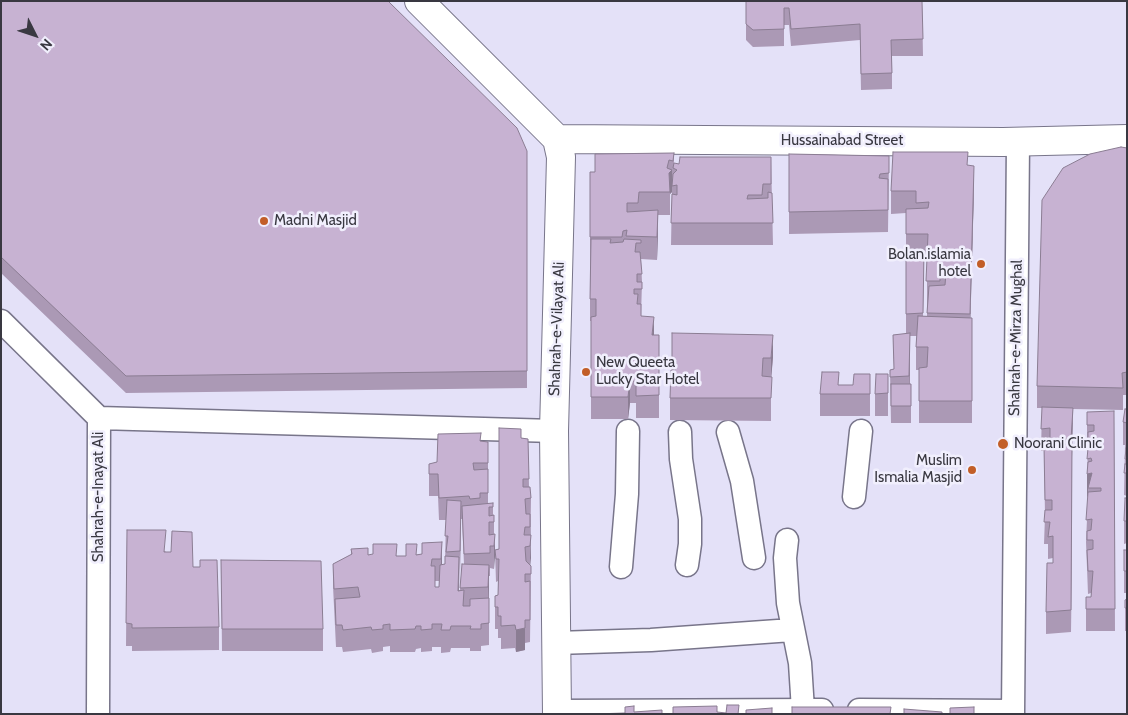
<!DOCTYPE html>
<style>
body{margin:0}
#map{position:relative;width:1128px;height:715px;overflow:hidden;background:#e4e1f8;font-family:Cabin,sans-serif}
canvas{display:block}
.frame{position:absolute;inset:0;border:2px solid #393841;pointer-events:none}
.north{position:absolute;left:10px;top:10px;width:50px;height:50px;-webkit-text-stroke:4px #f1effd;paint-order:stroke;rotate:131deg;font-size:14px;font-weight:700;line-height:20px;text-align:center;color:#393841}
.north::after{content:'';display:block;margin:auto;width:18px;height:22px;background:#393841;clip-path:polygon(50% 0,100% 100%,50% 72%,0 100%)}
</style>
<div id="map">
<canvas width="1128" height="715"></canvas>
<div class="frame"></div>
<div class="north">N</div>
</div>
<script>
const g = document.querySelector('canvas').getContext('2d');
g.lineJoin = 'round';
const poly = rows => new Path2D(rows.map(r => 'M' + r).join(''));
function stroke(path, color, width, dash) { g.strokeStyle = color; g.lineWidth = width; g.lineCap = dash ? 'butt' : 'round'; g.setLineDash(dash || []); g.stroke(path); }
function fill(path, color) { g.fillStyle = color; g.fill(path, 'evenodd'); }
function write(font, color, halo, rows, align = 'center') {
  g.font = font + ' Cabin,sans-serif'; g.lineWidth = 5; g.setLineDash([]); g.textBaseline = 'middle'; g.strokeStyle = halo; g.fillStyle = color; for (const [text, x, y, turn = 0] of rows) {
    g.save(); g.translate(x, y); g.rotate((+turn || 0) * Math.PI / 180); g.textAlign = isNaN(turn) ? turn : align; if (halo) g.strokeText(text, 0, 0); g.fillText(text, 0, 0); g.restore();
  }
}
const minor = poly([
 [1,321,99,418,98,714],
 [99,418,554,431],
 [680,432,681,459,690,519,690,544,687,565],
 [728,432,742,481,754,558],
 [854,497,861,431],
 [787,540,785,558,788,603,800,663,803,710],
 [621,567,627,494,628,431],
 [556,643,651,640,792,630],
 [859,710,1013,711],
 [557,711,822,710],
 [1013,714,1018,142]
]);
const tertiary = poly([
 [419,1,557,139,561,157,554,431,557,714],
 [557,139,1003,142,1127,139]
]);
const wall = poly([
 [1,1,527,151,527,388,126,393,1,273],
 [746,1,922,1,923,56,892,56,892,89,861,90,860,40,791,46,789,25,784,25,784,46,753,47,746,40],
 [1127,148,1127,395,1123,395,1123,410,1073,409,1072,457,1071,632,1046,634,1046,612,1053,563,1053,558,1048,559,1048,544,1044,544,1045,516,1044,451,1041,451,1042,408,1037,408,1037,386],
 [674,153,674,165,771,157,773,245,671,245,672,192,670,194,670,215,658,215,658,233,657,260,641,259,642,282,641,316,654,335,659,335,659,418,636,418,636,403,630,403,628,419,591,419,591,321,590,321,590,172,595,172,595,154],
 [789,154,889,156,888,232,789,234],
 [968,165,974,188,970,318,972,318,972,423,919,423,919,370,916,370,916,347,917,336,910,336,910,384,911,384,911,423,891,423,890,370,894,369,893,335,906,334,906,213,891,214,891,191],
 [924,257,927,257,927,316,923,316],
 [672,333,773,357,771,377,771,421,670,420,670,398,672,370],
 [870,374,870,416,820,416,820,394,839,385,853,385],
 [888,374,888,416,875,416,875,394],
 [1127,409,1127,496,1124,495,1125,445,1123,445,1123,422],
 [1114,411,1115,631,1086,631,1086,597,1091,597,1091,593,1088,594,1086,542,1088,496,1087,497,1087,474,1088,448,1087,447,1087,425],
 [521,438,528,439,529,487,531,498,530,565,531,566,530,642,525,643,525,650,516,652,515,648,501,649,501,638,498,638,498,629,495,629,495,596,498,595,498,581,496,582,495,550,499,549],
 [481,441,488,442,488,504,493,503,493,515,494,515,494,569,490,568,490,576,489,576,489,645,481,646,481,651,470,651,470,648,451,648,450,652,441,653,441,647,432,647,432,651,421,652,421,648,416,649,415,652,390,652,390,646,383,647,383,651,372,653,371,649,343,652,342,647,336,647,333,586,333,564,351,555,351,549,368,555,373,555,373,544,397,556,406,556,422,554,442,542,442,565,445,564,446,520,439,520,438,496,429,496,429,474,437,462],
 [461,519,462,519,464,564,462,564,460,590,459,590],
 [435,581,439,581,439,587,435,587],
 [1127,498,1127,543,1124,544,1124,521],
 [127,530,193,567,219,627,219,650,132,651,132,646,126,646],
 [1124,550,1127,550,1127,593,1124,593],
 [221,560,323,629,323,651,222,651],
 [1127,599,1127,631,1125,631,1125,600]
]);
const shadedWall = poly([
 [974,166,974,188,970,336,970,314],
 [672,170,672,192,670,194,669,173],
 [658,210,658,233,657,260,657,237],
 [654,317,654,339,652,335],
 [910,333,910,356,909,398,909,376],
 [773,335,773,357,771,381,771,358],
 [630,381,630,403,628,419,628,397],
 [1073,408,1072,457,1071,632,1071,439],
 [1092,473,1088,488,1088,496,1087,497,1087,474],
 [461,501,461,524,460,574,460,551],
 [530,514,531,558,530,568],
 [495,534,495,557,494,569,494,546],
 [442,542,442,565,441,581,441,559],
 [459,557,459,579,458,613,458,591],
 [489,565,489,587,488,609,488,587],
 [525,628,525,650,516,652,516,630]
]);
const building = poly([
 [1,1,388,1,517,128,527,151,527,371,126,376,1,257,1,1],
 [746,1,922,1,923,39,891,40,892,73,861,74,860,24,791,29,789,8,784,8,784,29,753,30,746,24,746,1],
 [1121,147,1127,148,1127,372,1122,373,1123,388,1037,386,1042,200,1063,168,1090,154,1121,147],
 [893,152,968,152,967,165,974,166,970,314,927,313,929,286,945,285,946,273,940,273,940,281,926,281,928,234,906,234,906,209,928,208,929,202,916,203,916,191,891,191,893,152],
 [674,153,673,161,669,160,667,168,672,170,669,173,670,192,639,192,638,203,627,203,627,212,658,210,657,237,626,236,627,230,623,231,622,237,590,237,590,172,595,172,595,154,674,153],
 [789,154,889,156,889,173,880,174,879,178,888,179,888,210,789,212,789,154],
 [680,157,771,157,771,184,763,184,762,195,748,195,747,199,768,198,768,192,772,193,773,223,671,223,672,194,677,195,677,185,672,186,673,174,677,170,673,168,674,163,679,164,680,157],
 [591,239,611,239,610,243,623,242,624,239,641,240,641,243,636,243,635,252,640,252,642,274,637,274,637,282,642,282,642,289,634,289,634,294,638,294,637,304,641,304,641,316,654,317,652,335,659,335,659,395,636,396,636,381,630,381,628,397,591,397,591,317,596,316,596,299,590,299,591,239],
 [906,250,924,250,923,313,906,314,906,250],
 [918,316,972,318,972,401,919,401,919,368,927,367,928,347,916,347,918,316],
 [672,333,773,335,771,358,763,358,762,376,772,377,771,398,670,398,671,370,676,369,676,361,672,361,672,333],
 [910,333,909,376,890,377,890,370,894,369,893,335,910,333],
 [822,372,839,372,838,385,853,385,854,374,870,374,870,394,820,394,822,372],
 [876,374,888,374,888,393,875,394,876,374],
 [891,384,911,384,911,406,891,406,891,384],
 [1042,407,1073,408,1071,439,1060,439,1060,444,1072,445,1071,610,1046,612,1047,563,1053,563,1053,536,1048,537,1050,522,1044,522,1045,510,1052,510,1052,500,1045,500,1044,447,1050,447,1050,428,1041,429,1042,407],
 [1125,409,1127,409,1127,423,1123,422,1125,409],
 [1114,411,1115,609,1086,609,1086,597,1091,597,1093,571,1088,571,1087,550,1093,549,1093,540,1087,540,1087,531,1091,530,1092,519,1086,520,1088,492,1101,491,1101,488,1088,488,1092,473,1087,474,1088,462,1092,461,1091,458,1087,459,1088,448,1092,447,1092,442,1088,442,1088,432,1094,431,1094,425,1087,425,1087,412,1114,411],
 [499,428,521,429,521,438,528,439,529,479,523,479,523,487,530,487,531,498,525,499,526,514,530,514,530,527,525,527,524,535,531,535,530,546,525,547,526,561,531,566,531,574,525,574,525,582,530,581,530,620,525,620,525,628,516,630,515,625,501,626,501,616,498,616,498,607,495,607,495,596,498,595,499,559,496,559,495,550,499,549,499,428],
 [481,433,480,441,488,442,488,463,473,463,474,470,488,469,488,493,480,493,480,498,470,499,469,496,439,498,438,474,429,474,429,464,437,462,438,434,481,433],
 [1126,448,1127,448,1127,459,1125,459,1126,448],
 [1125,464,1127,464,1127,473,1124,473,1125,464],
 [1125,498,1127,498,1127,521,1124,521,1125,498],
 [447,500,461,501,460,551,446,552,448,536,445,536,447,500],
 [493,503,493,507,489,507,489,516,494,515,494,522,489,522,489,535,495,534,494,546,490,546,490,553,464,554,462,506,493,503],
 [127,530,166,530,164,552,171,552,172,531,192,532,193,567,200,567,200,560,217,560,219,627,132,628,132,624,126,623,127,530],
 [442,542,441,559,432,559,431,566,435,566,435,587,439,587,440,565,445,564,445,556,459,557,458,591,464,590,463,606,470,606,470,599,489,598,489,623,481,624,481,629,470,629,471,626,451,626,450,630,441,630,442,624,432,624,432,629,421,630,421,626,416,626,415,629,390,630,390,624,383,625,383,629,372,630,371,627,343,630,342,625,336,625,335,599,360,597,358,587,334,589,333,564,352,554,351,549,368,548,368,555,373,554,373,544,397,544,396,556,406,556,406,544,417,544,416,555,422,554,422,543,442,542],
 [1124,550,1127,550,1127,571,1124,571,1124,550],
 [221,560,321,561,323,629,222,629,221,560],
 [462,564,489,565,488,587,460,588,462,564],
 [1127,599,1127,608,1125,608,1125,600,1127,599],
 [727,705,739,705,738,714,673,714,673,707,717,706,717,712,726,713,727,705],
 [634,706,634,712,662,710,662,714,594,714,625,713,625,707,634,706],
 [792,707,891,707,890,714,792,714,792,707],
 [974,707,974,714,950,714,950,708,974,707],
 [772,708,772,714,746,714,746,710,772,708],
 [904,709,942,712,942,714,904,714,904,709]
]);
const markers = [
 [264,221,5,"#c25e28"],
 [981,264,5,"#c25e28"],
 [586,372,5,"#c25e28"],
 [1003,444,6,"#c25e28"],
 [972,470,5,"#c25e28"]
];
const streetNames = [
 ["Hussainabad Street",842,141],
 ["Shahrah-e-Vilayat Ali",557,329,-88],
 ["Shahrah-e-Mirza Mughal",1016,338,-89],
 ["Shahrah-e-Inayat Ali",99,497,-90]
];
const poiNames = [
 ["Madni Masjid",274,221],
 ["Bolan.islamia",971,255,"right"],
 ["hotel",971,272,"right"],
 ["New Queeta",596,363],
 ["Lucky Star Hotel",596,380],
 ["Noorani Clinic",1014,444],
 ["Muslim",962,461,"right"],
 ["Ismalia Masjid",962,478,"right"]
];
stroke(minor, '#78758a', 25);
stroke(tertiary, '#78758a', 30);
stroke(minor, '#fff', 22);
stroke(tertiary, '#fff', 28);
fill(wall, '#ab99b5');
fill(shadedWall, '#8b7d93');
fill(building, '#c7b2d2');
stroke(building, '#8b7d93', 1);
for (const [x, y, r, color] of markers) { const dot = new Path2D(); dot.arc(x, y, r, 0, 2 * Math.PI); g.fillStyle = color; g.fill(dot); stroke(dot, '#f1effd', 2); }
write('15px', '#393841', '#f1effd', streetNames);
write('15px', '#393841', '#f1effd', poiNames, 'left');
</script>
